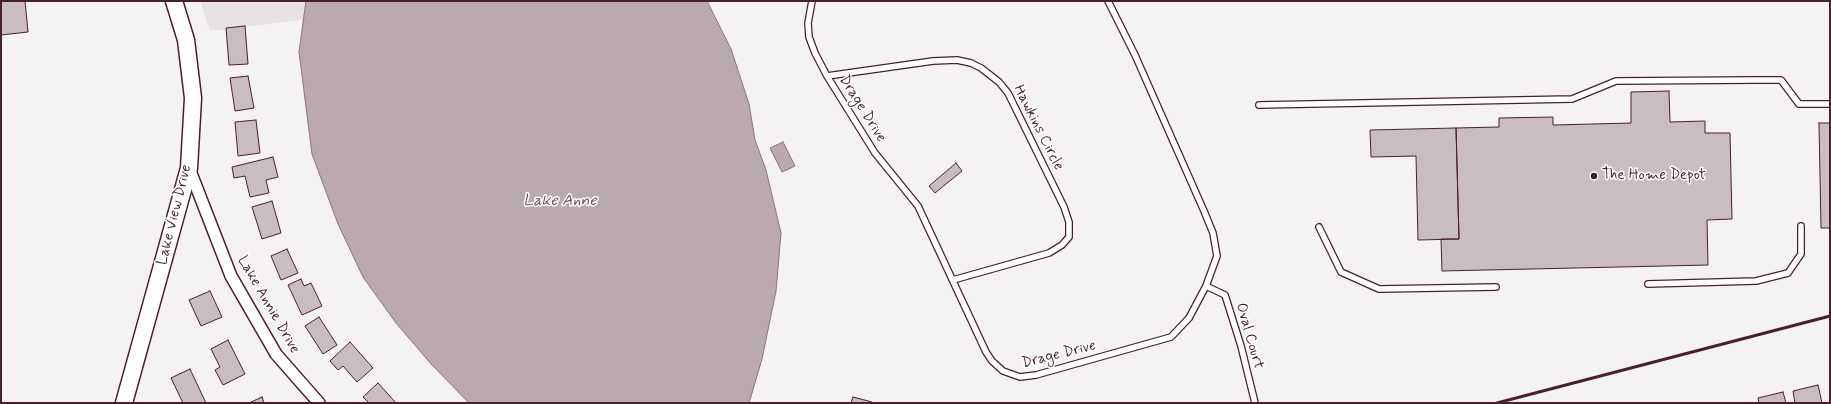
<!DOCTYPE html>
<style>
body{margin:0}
#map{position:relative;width:1831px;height:404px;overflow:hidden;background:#f4f2f2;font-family:Mynerve,sans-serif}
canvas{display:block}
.frame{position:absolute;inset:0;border:2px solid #4a1f2b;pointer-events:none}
</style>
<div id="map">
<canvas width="1831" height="404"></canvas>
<div class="frame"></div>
</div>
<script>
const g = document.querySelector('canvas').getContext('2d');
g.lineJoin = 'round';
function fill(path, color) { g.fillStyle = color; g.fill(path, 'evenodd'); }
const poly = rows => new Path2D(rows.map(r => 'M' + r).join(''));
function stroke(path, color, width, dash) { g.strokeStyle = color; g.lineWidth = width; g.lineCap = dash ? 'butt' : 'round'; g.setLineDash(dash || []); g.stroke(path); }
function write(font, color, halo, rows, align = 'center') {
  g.font = font + ' Mynerve,sans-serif'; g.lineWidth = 3; g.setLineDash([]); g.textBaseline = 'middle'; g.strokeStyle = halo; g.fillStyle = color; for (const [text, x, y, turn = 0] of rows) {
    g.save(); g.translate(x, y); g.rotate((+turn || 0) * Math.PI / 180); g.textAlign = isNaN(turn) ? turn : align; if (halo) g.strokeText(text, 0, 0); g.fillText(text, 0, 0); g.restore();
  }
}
const built = poly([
 [200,1,414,1,416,6,210,31]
]);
const water = poly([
 [306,1,707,1,731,49,749,104,755,140,766,170,781,233,776,291,762,359,749,403,469,403,432,365,396,323,363,277,338,224,312,154,299,52,306,1],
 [783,142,795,166,782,172,770,148,783,142]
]);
const building = poly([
 [1,1,25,1,28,32,1,35,1,1],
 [245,26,248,64,229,65,226,28,245,26],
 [248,76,254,108,235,111,230,78,248,76],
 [1669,91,1670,122,1705,121,1705,133,1730,133,1732,219,1707,220,1708,265,1442,271,1441,239,1459,239,1456,128,1499,127,1499,118,1553,117,1553,125,1631,123,1631,92,1669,91],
 [256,120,260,153,238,156,235,122,256,120],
 [1819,123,1830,123,1830,228,1821,228,1819,123],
 [1456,128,1459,239,1418,240,1416,156,1371,157,1370,130,1456,128],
 [273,157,278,177,266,180,269,193,250,197,245,176,234,178,232,167,273,157],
 [956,163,962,171,935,193,929,186,956,163],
 [272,201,281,233,262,239,252,207,272,201],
 [287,249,298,273,281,280,271,256,287,249],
 [301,279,304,286,311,283,322,306,302,315,288,285,301,279],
 [210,291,222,317,201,326,189,300,210,291],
 [319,317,337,345,323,354,305,326,319,317],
 [228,340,245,374,223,385,215,370,220,367,211,349,228,340],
 [350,342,373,368,357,382,343,366,338,370,330,361,350,342],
 [190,369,206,403,183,403,171,378,190,369],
 [378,383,396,403,369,403,363,397,378,383],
 [1818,385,1822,403,1795,403,1793,391,1818,385],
 [1783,392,1786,403,1759,403,1758,398,1783,392],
 [262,397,264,403,249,403,262,397],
 [853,397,872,402,872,403,851,403,853,397]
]);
const lane = poly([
 [812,1,808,23,809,37,815,53,827,76,875,153,918,206,986,352,992,361,1003,371,1020,377,1036,375,1171,337,1189,318,1206,286,1217,256,1213,233,1204,211,1135,55,1108,1],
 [827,76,933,61,957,60,971,63,981,68,999,82,1008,93,1064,207,1069,222,1069,237,1062,245,1049,253,953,280],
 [1259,105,1572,99,1616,81,1753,80,1781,80,1799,104,1830,104],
 [1319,227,1341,272,1379,289,1496,287],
 [1648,284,1756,281,1788,273,1801,254,1801,226],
 [1206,286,1225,295,1241,346,1255,403]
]);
const street = poly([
 [189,168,231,276,276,354,319,403]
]);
const secondary = poly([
 [124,403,189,168,193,98,186,40,174,1]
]);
const rail = poly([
 [1497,403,1830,316]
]);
const markers = [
 [1594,176,4,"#4a1f2b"]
];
const streetNames = [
 ["Drage Drive",862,109,58],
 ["Hawkins Circle",1038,128,63],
 ["Lake View Drive",175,215,-76],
 ["Lake Annie Drive",268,305,60],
 ["Oval Court",1249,336,74],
 ["Drage Drive",1059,355,-14]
];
const poiNames = [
 ["The Home Depot",1602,176]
];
const waterNames = [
 ["Lake Anne",560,202]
];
fill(built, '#e7e2e3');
fill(water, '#baa9ae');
stroke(water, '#8d727a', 1);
fill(building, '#cabdc1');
stroke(building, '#4a1f2b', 1);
stroke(lane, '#4a1f2b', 8);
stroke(street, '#4a1f2b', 14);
stroke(secondary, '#4a1f2b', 19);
stroke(lane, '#fff', 5.5);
stroke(street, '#fff', 11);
stroke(secondary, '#fff', 16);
stroke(rail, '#4a1f2b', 3);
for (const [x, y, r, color] of markers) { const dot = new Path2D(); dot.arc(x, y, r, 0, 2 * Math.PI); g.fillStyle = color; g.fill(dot); stroke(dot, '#fff', 1.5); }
write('15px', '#4a1f2b', '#fff', streetNames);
write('15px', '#4a1f2b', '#fff', poiNames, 'left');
write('italic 16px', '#714f59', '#fff', waterNames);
</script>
